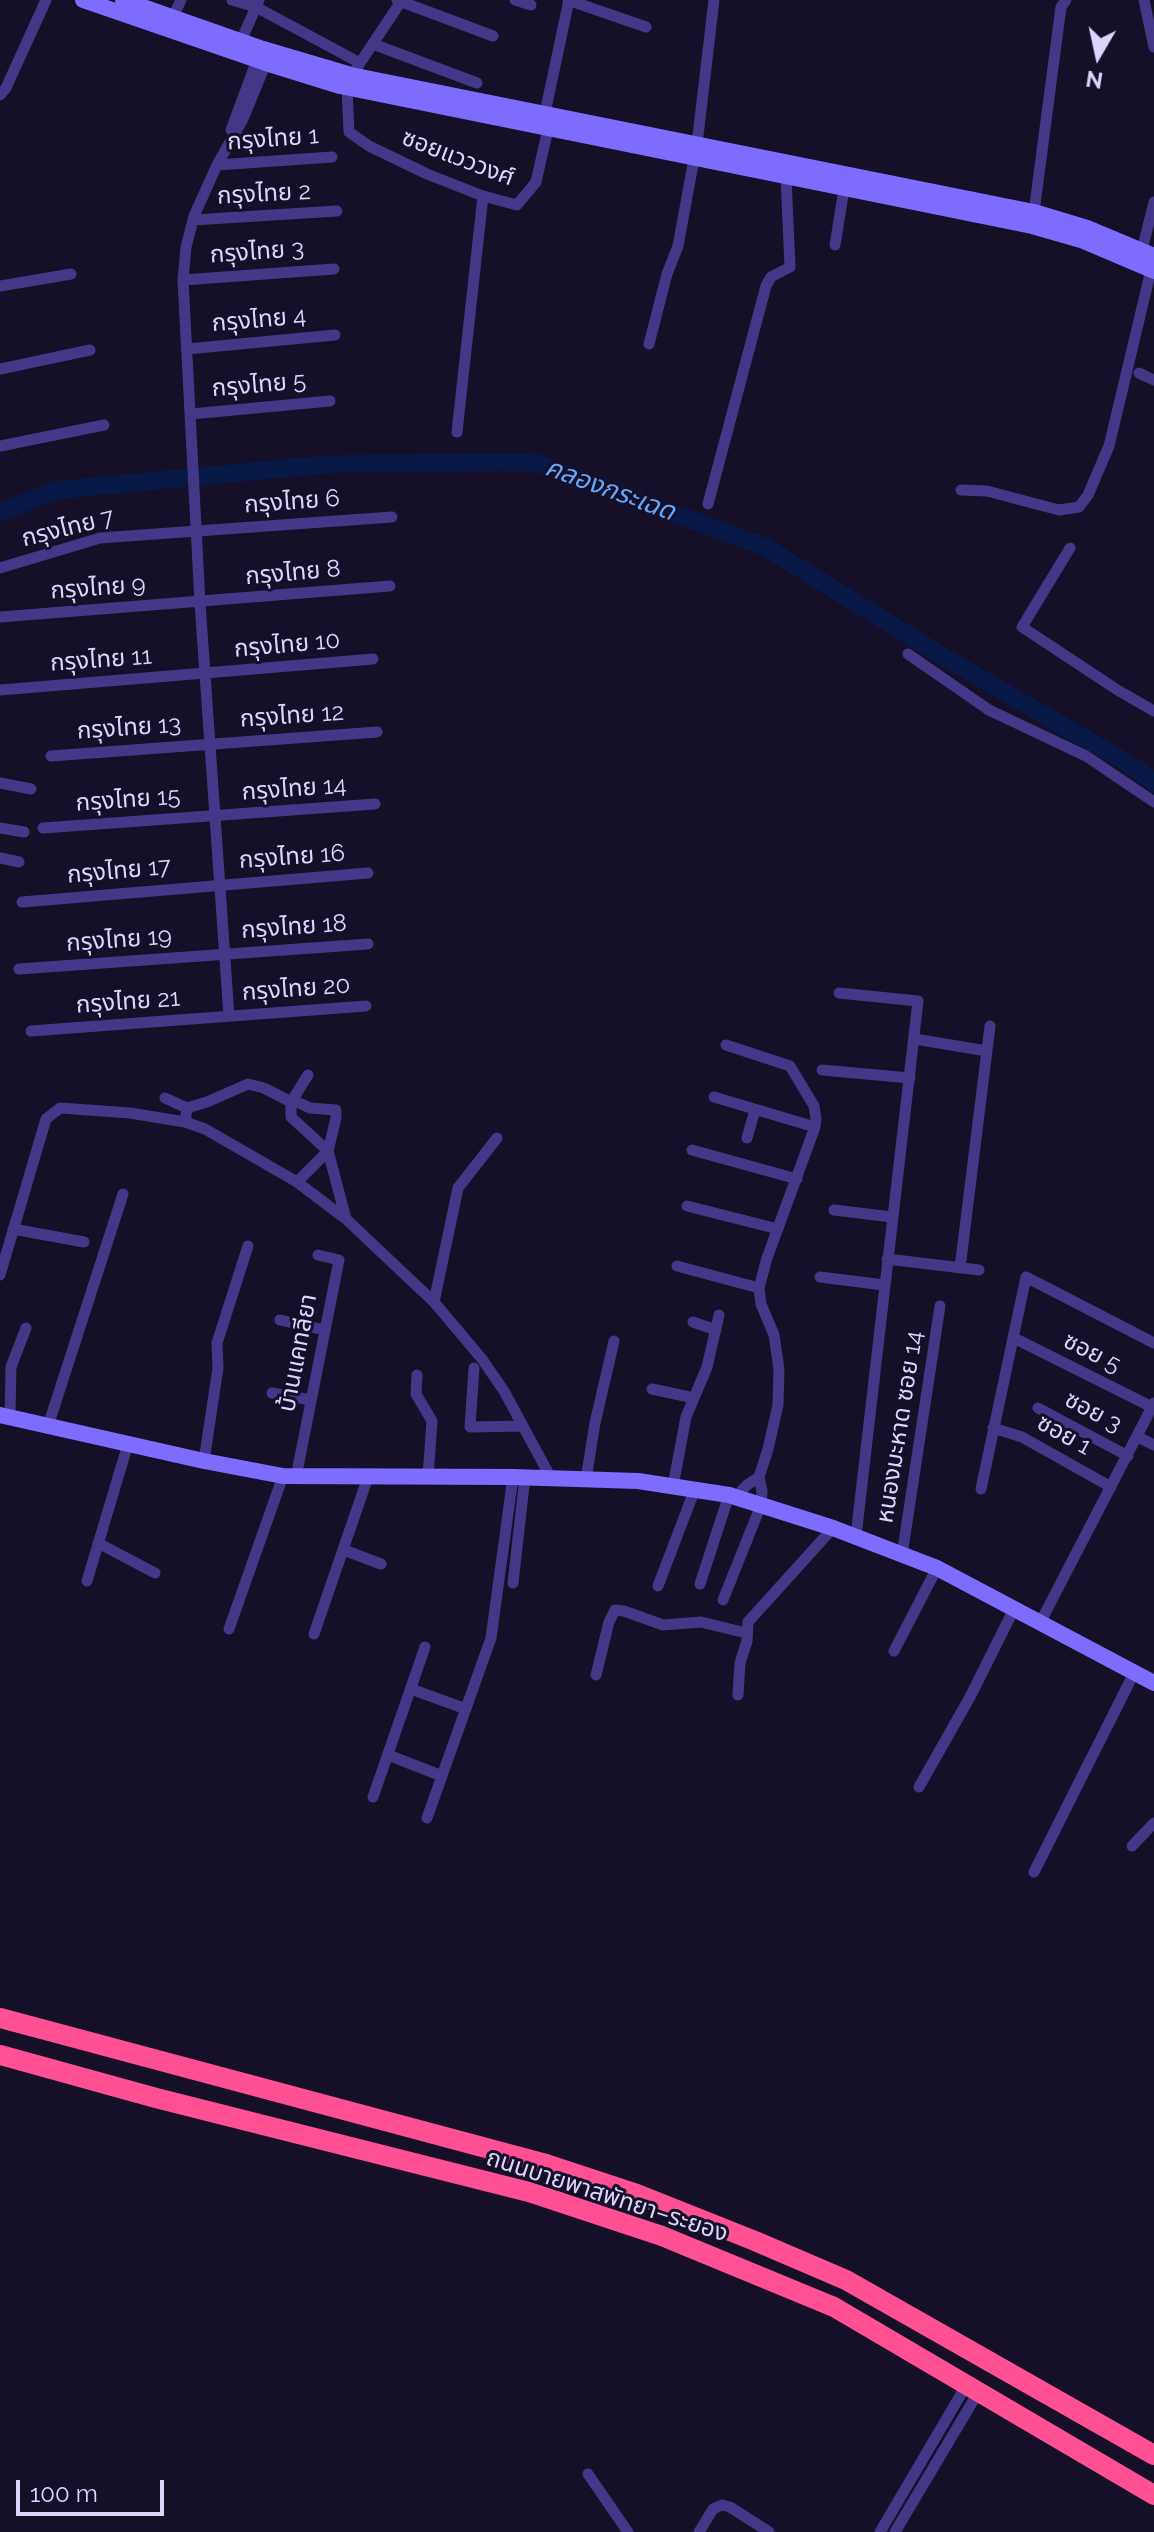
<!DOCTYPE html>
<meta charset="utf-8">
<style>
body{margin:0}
#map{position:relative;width:1154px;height:2532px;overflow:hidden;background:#150f28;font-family:Raleway,sans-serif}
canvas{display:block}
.north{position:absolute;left:1058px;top:16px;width:80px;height:80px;-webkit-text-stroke:6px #150f28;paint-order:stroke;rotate:189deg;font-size:22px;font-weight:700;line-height:32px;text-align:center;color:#ded5ff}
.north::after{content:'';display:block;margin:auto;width:28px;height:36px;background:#ded5ff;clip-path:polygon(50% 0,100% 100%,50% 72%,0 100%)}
.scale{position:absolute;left:16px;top:2480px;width:148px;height:36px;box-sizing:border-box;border:4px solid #ded5ff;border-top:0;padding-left:10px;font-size:24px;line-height:28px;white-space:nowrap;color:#ded5ff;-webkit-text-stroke:6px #150f28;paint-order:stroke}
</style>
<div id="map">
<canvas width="1154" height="2532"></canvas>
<div class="north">N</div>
<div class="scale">100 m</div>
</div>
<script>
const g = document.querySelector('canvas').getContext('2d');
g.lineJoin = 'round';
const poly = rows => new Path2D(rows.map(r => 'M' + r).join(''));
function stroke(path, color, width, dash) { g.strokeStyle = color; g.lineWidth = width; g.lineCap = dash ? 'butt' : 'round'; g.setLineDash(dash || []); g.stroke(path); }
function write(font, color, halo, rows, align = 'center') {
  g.font = font + ' Raleway,"Noto Sans Thai",sans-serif'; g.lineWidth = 6; g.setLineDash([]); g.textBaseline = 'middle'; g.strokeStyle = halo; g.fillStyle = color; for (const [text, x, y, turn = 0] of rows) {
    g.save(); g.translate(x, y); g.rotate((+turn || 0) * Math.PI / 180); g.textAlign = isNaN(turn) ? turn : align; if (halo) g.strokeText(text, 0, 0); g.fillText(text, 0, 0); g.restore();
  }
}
const river = poly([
 [0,512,57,490,331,464,534,462,765,547,944,657,1136,768,1154,783]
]);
const street = poly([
 [232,0,256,7,360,63],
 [397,0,493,36],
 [515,0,531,5],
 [568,0,646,27],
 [1144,0,1154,47],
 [173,17,181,0],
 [241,41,259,0],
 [373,44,477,83],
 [356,69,402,0],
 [347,87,349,132,369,146,427,174,483,196,517,205,536,182,548,129],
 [0,95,6,88,46,0],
 [545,113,569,0],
 [231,130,257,60],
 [697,144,714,0],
 [217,165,332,157],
 [1034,212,1061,7,1066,0],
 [193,220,337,211],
 [835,245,844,189],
 [1142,250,1154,202],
 [183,280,334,269],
 [0,286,71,274],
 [649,344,667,274,678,246,694,159],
 [187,349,335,335],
 [0,369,90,350],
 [1139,373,1154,380],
 [191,414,330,401],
 [457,432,483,196],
 [0,446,104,425],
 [961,490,987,491,1059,510,1079,507,1088,495,1109,446,1151,270],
 [708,504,766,286,771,277,790,267,786,177],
 [1070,548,1022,627,1119,691,1154,711],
 [0,568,100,538,392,517],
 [0,617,390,586],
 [908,654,989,710,1086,756,1154,802],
 [0,690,373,659],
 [51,756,377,732],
 [0,783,31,789],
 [0,828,24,832],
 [43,828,375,804],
 [0,858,19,862],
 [22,902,368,873],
 [19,969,368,944],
 [839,993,918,1001,856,1536],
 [229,1016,200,603,183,280,186,247,194,216,217,165,243,119,266,63],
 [31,1031,366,1006],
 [915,1039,987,1051],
 [822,1070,910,1078],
 [714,1097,815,1127],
 [165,1098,187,1108],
 [185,1122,187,1108,207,1102,248,1084,264,1088,291,1102,291,1117,328,1151,346,1219],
 [747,1138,755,1110],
 [692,1150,797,1179],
 [297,1182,328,1151,336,1118,336,1110,310,1108,297,1102,291,1102,308,1075],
 [687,1206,778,1229],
 [834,1210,892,1217],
 [13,1229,84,1242],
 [887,1259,979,1270],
 [677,1266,759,1288],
 [960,1268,990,1026],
 [0,1275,46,1119,60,1108,130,1113,185,1122,205,1129,297,1182,346,1219,434,1302,482,1359,504,1391,551,1478],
 [820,1277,884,1285],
 [434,1302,458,1188,497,1138],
 [280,1320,325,1330],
 [693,1322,716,1330],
 [1014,1338,1152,1407],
 [474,1368,470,1427,522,1426],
 [417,1375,416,1394,432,1421,428,1477],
 [652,1389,694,1398],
 [272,1393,311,1400],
 [1038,1408,1128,1456],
 [10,1417,11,1367,26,1328],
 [48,1426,123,1194],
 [993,1428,1022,1437,1111,1487],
 [1138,1437,1154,1445],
 [204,1461,218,1368,217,1343,248,1246],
 [296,1477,339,1260,318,1255],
 [586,1479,595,1423,614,1341],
 [673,1486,686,1417,707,1367,719,1315],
 [981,1489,1026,1277,1154,1343],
 [736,1497,747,1485,759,1477],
 [98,1543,155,1573],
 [344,1550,381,1564],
 [902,1555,940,1306],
 [87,1581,128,1444],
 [513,1583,525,1477],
 [700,1584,729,1495],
 [658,1586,695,1489],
 [723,1600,761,1505,762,1491,759,1477,768,1449,778,1405,779,1369,774,1335,761,1304,759,1288,767,1258,815,1127,816,1119,814,1106,790,1066,726,1045],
 [1040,1623,1154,1403],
 [229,1629,283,1476],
 [314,1634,368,1477],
 [894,1651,937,1568],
 [596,1675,609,1622,615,1610,624,1611,663,1625,701,1622,746,1633],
 [411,1689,466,1709],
 [738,1695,740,1663,747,1641,748,1622,833,1528],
 [388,1755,442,1776],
 [919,1787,970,1697,1014,1609],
 [373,1797,425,1647],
 [427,1818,491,1638,513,1477],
 [1132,1846,1154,1823],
 [1034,1872,1134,1673],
 [588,2474,628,2532],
 [699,2532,713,2509,722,2505,730,2507,769,2532],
 [880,2532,967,2384],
 [895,2532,979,2391]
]);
const secondary = poly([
 [83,0,266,63,340,86,1032,226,1081,240,1154,271],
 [123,0,263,49,351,75,1034,212,1087,228,1154,256],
 [0,1415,204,1461,283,1476,513,1477,638,1481,729,1495,833,1528,937,1568,1154,1683]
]);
const highway = poly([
 [0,2018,546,2164,637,2194,755,2241,846,2280,1154,2455],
 [0,2055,156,2098,529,2192,662,2236,834,2307,1154,2495]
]);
const streetNames = [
 ["กรุงไทย 1",273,139,-4],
 ["ซอยแวววงศ์",458,158,21],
 ["กรุงไทย 2",264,194,-3],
 ["กรุงไทย 3",257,252,-4],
 ["กรุงไทย 4",259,320,-5],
 ["กรุงไทย 5",259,385,-5],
 ["กรุงไทย 6",292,502,-4],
 ["กรุงไทย 7",68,528,-14],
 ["กรุงไทย 8",293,573,-5],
 ["กรุงไทย 9",98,588,-4],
 ["กรุงไทย 10",287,645,-5],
 ["กรุงไทย 11",101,660,-4],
 ["กรุงไทย 12",292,716,-4],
 ["กรุงไทย 13",129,728,-4],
 ["กรุงไทย 14",294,789,-4],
 ["กรุงไทย 15",128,800,-4],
 ["กรุงไทย 16",292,857,-4],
 ["กรุงไทย 17",119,871,-5],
 ["กรุงไทย 18",294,927,-4],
 ["กรุงไทย 19",119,940,-4],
 ["กรุงไทย 20",296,989,-4],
 ["กรุงไทย 21",128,1002,-4],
 ["บ้านแคทลียา",298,1353,-79],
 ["ซอย 5",1092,1353,27],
 ["ซอย 3",1093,1412,28],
 ["หนองมะหาด ซอย 14",900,1427,-81],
 ["ซอย 1",1064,1435,29],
 ["ถนนบายพาสพัทยา–ระยอง",607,2196,18]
];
const waterNames = [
 ["คลองกระเฉด",610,490,20]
];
stroke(river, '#091947', 18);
stroke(street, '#433888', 11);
stroke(secondary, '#7e6cff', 16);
stroke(highway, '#ff5093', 20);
write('24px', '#ded5ff', '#150f28', streetNames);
write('italic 26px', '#63a8ff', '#150f28', waterNames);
</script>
